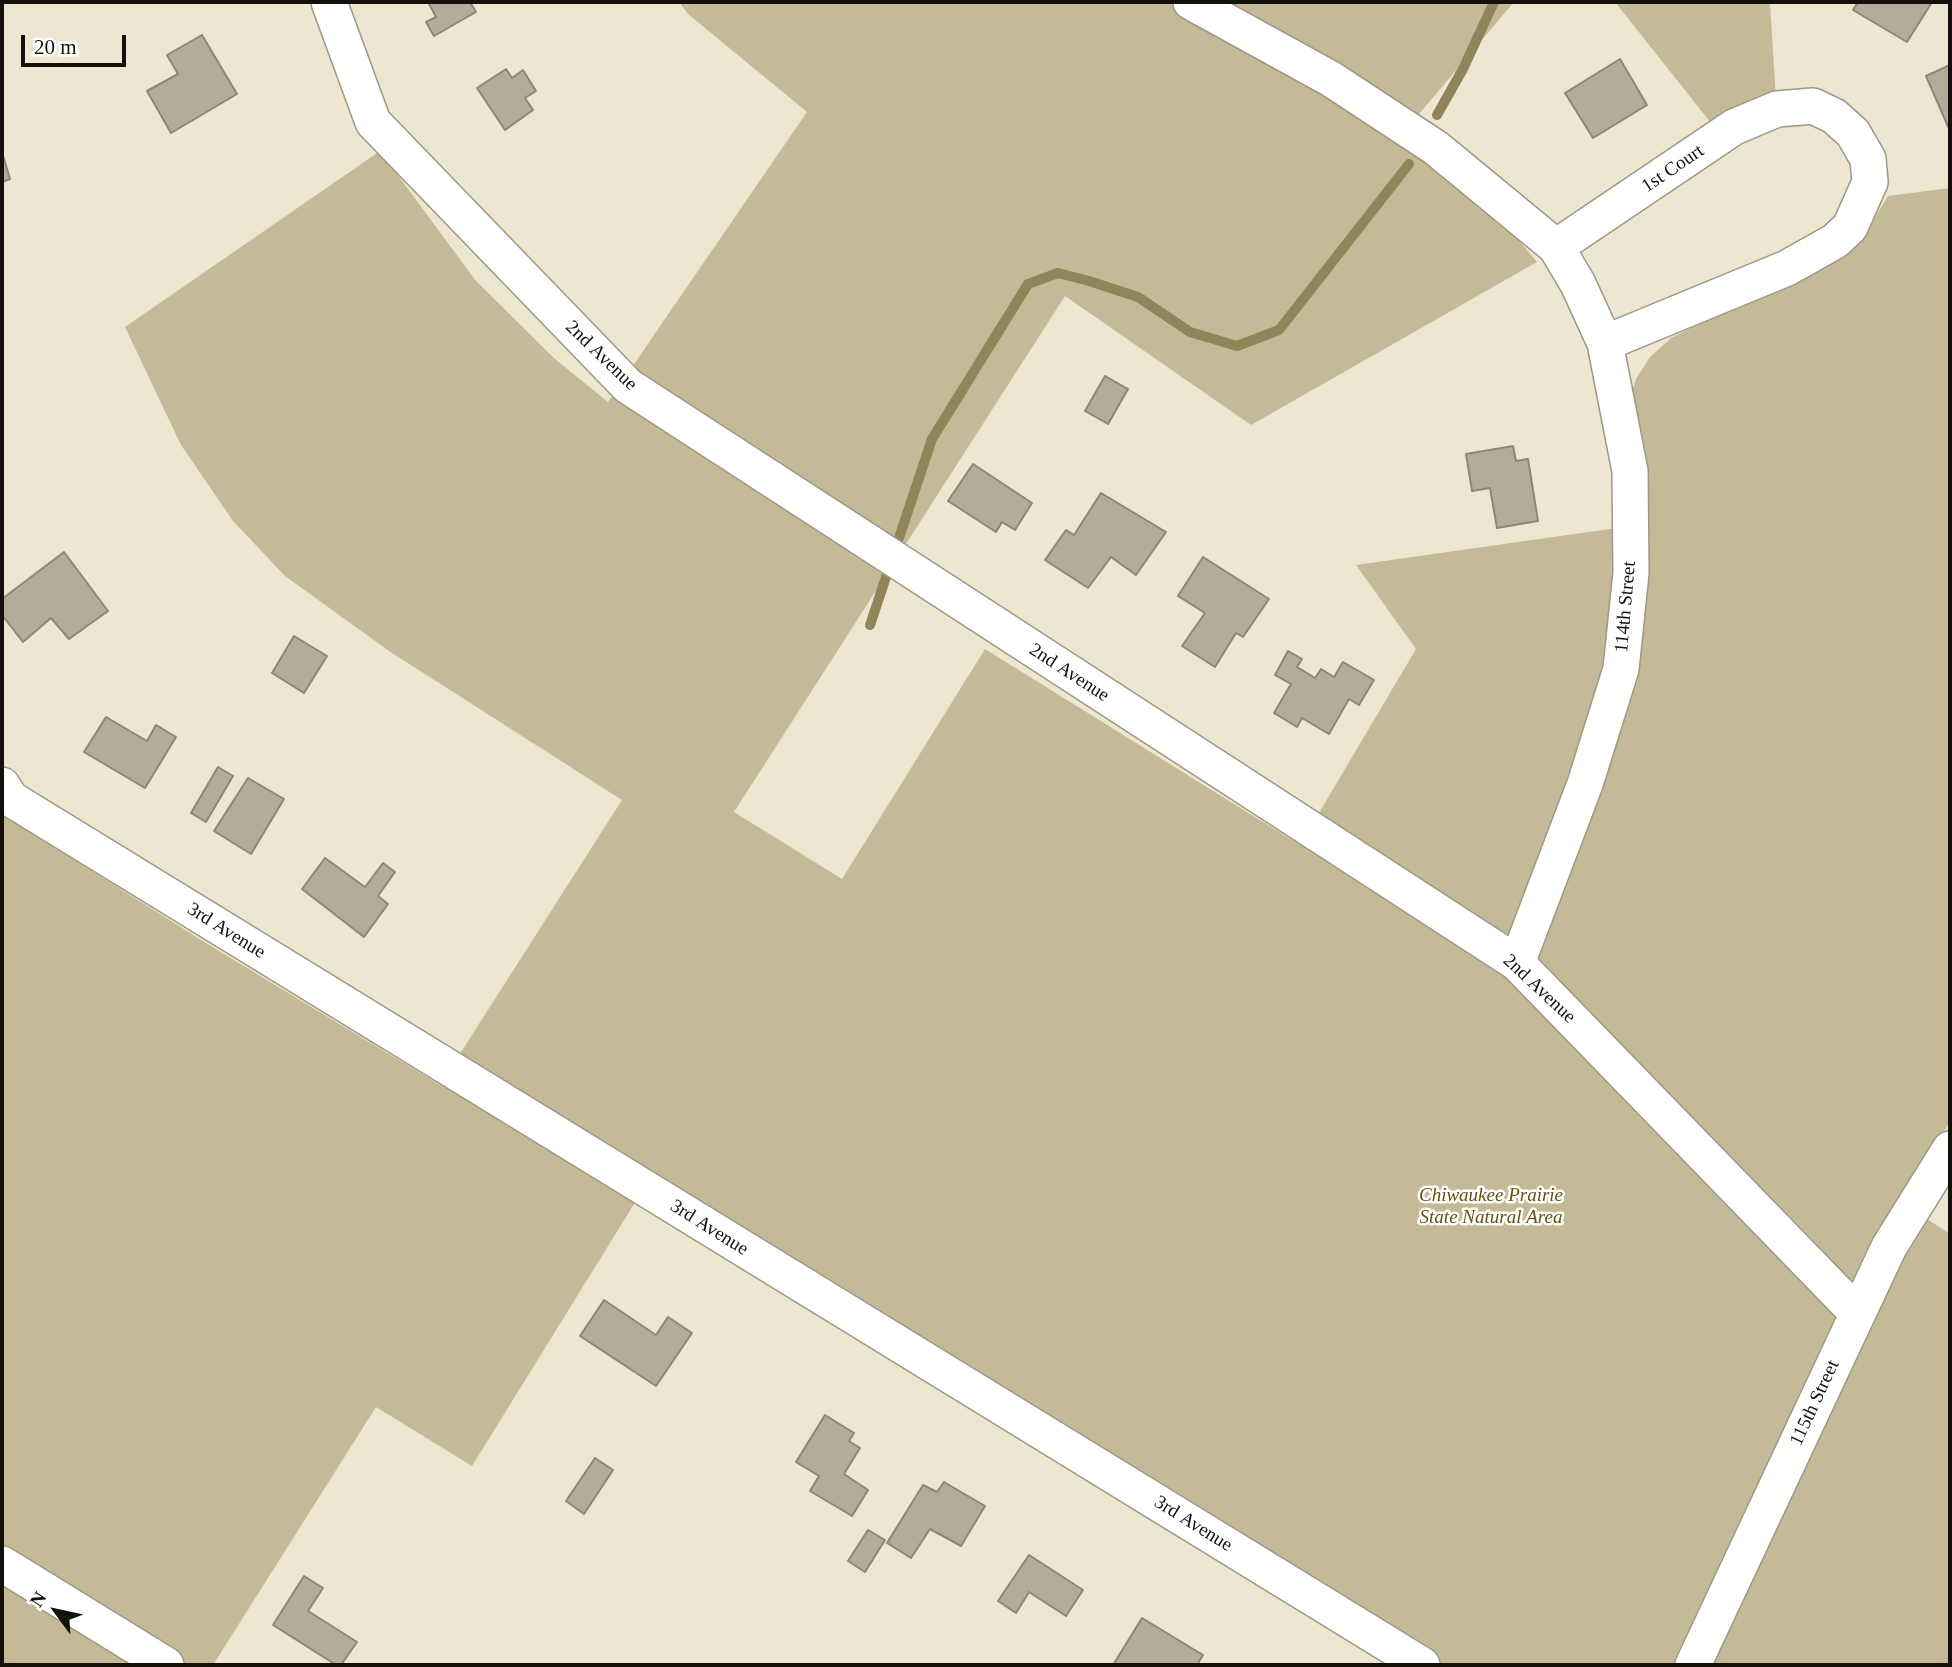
<!DOCTYPE html>
<style>
body{margin:0}
#map{position:relative;width:1952px;height:1667px;overflow:hidden;background:#ede6d1;font-family:Georgia,serif}
canvas{display:block}
.frame{position:absolute;inset:0;border:4px solid #13110a;pointer-events:none}
.north{position:absolute;left:21px;top:1576px;width:70px;height:70px;-webkit-text-stroke:5px #fff;paint-order:stroke;rotate:303deg;font-size:19px;font-weight:700;line-height:28px;text-align:center;color:#13110a}
.north::after{content:'';display:block;margin:auto;width:24px;height:32px;background:#13110a;clip-path:polygon(50% 0,100% 100%,50% 72%,0 100%)}
.scale{position:absolute;left:21px;top:35px;width:105px;height:32px;box-sizing:border-box;border:4px solid #13110a;border-top:0;padding-left:9px;font-size:21px;line-height:24px;white-space:nowrap;color:#13110a;-webkit-text-stroke:5px #fff;paint-order:stroke}
</style>
<div id="map">
<canvas width="1952" height="1667"></canvas>
<div class="frame"></div>
<div class="north">N</div>
<div class="scale">20 m</div>
</div>
<script>
const g = document.querySelector('canvas').getContext('2d');
g.lineJoin = 'round';
function fill(path, color) { g.fillStyle = color; g.fill(path, 'evenodd'); }
const poly = rows => new Path2D(rows.map(r => 'M' + r).join(''));
function stroke(path, color, width, dash) { g.strokeStyle = color; g.lineWidth = width; g.lineCap = dash ? 'butt' : 'round'; g.setLineDash(dash || []); g.stroke(path); }
function write(font, color, halo, rows, align = 'center') {
  g.font = font + ' Georgia,serif'; g.lineWidth = 5; g.setLineDash([]); g.textBaseline = 'middle'; g.strokeStyle = halo; g.fillStyle = color; for (const [text, x, y, turn = 0] of rows) {
    g.save(); g.translate(x, y); g.rotate((+turn || 0) * Math.PI / 180); g.textAlign = isNaN(turn) ? turn : align; if (halo) g.strokeText(text, 0, 0); g.fillText(text, 0, 0); g.restore();
  }
}
const green = poly([
 [679,2,1514,2,1397,140,1454,182,1511,231,1537,262,1251,425,1065,296,734,812,842,879,985,649,1300,845,1416,649,1356,565,1645,524,1631,394,1636,379,1650,357,1671,338,1783,282,1860,231,1874,219,1888,196,1950,188,1950,1122,1898,1200,1950,1234,1950,1665,1393,1665,1410,1637,1127,1462,652,1175,472,1466,376,1407,213,1665,2,1665,2,798,40,834,87,868,206,943,440,1085,622,800,389,651,285,576,233,521,181,445,125,327,380,151,476,281,555,359,608,402,807,112,688,14],
 [1615,2,1770,2,1776,100,1715,128]
]);
const stream = poly([
 [1437,115,1463,69,1494,2],
 [870,625,932,439,1028,284,1058,273,1089,281,1138,297,1190,332,1237,346,1279,330,1409,164]
]);
const building = poly([
 [428,2,470,2,476,12,434,36,426,22,436,17,428,2],
 [1858,2,1932,2,1907,42,1853,10,1858,2],
 [202,35,237,94,171,133,147,91,178,74,167,55,202,35],
 [1620,59,1647,105,1593,138,1565,93,1620,59],
 [1950,65,1950,131,1926,76,1950,65],
 [506,69,512,78,523,70,536,91,525,98,533,110,505,130,477,88,506,69],
 [2,152,10,179,2,182,2,152],
 [1105,376,1128,389,1108,424,1085,411,1105,376],
 [1513,446,1516,461,1528,459,1538,521,1497,528,1490,488,1472,491,1466,454,1513,446],
 [973,464,1032,503,1015,530,1002,522,996,532,948,501,973,464],
 [1101,493,1166,532,1136,575,1111,557,1088,588,1045,560,1066,530,1074,535,1101,493],
 [64,552,108,611,69,639,51,618,23,642,2,615,2,599,64,552],
 [1203,557,1269,599,1243,637,1236,633,1215,667,1182,646,1205,613,1178,596,1203,557],
 [294,636,327,656,304,693,272,673,294,636],
 [1288,651,1302,659,1297,667,1315,678,1321,669,1334,677,1343,662,1374,680,1359,705,1349,699,1329,734,1302,718,1297,727,1274,713,1291,684,1275,675,1288,651],
 [106,717,147,741,156,725,176,737,145,788,84,752,106,717],
 [218,767,233,776,206,822,191,813,218,767],
 [248,778,284,799,251,854,214,831,248,778],
 [325,858,365,887,383,863,395,872,378,896,388,904,364,937,302,889,325,858],
 [604,1300,656,1335,668,1317,692,1333,656,1386,580,1336,604,1300],
 [825,1415,854,1433,849,1441,860,1448,844,1474,868,1490,852,1516,810,1491,819,1476,796,1462,825,1415],
 [595,1458,613,1470,584,1514,566,1501,595,1458],
 [944,1482,985,1506,961,1546,930,1529,911,1558,887,1543,923,1485,937,1492,944,1482],
 [868,1530,885,1540,865,1572,848,1561,868,1530],
 [1029,1555,1083,1590,1066,1616,1029,1592,1016,1613,998,1601,1029,1555],
 [304,1576,323,1588,308,1611,357,1642,341,1665,336,1665,273,1625,304,1576],
 [1142,1618,1203,1655,1197,1665,1113,1665,1142,1618]
]);
const minor = poly([
 [329,2,373,122,628,386,1517,963,1857,1313],
 [1191,2,1331,79,1436,148,1556,247,1578,284,1605,343,1630,471,1631,573,1621,669,1585,784,1517,963],
 [1556,247,1734,127,1777,109,1813,106,1834,116,1853,133,1868,159,1870,182,1850,227,1835,241,1787,268,1605,343],
 [2,785,11,799,1422,1665],
 [2,1564,166,1665],
 [1693,1665,1889,1247,1950,1149]
]);
const streetNames = [
 ["1st Court",1673,169,-34],
 ["2nd Avenue",601,356,44],
 ["114th Street",1626,607,-85],
 ["2nd Avenue",1069,673,33],
 ["3rd Avenue",226,931,32],
 ["2nd Avenue",1539,989,43],
 ["3rd Avenue",709,1228,32],
 ["115th Street",1815,1403,-65],
 ["3rd Avenue",1193,1524,32]
];
const parkNames = [
 ["Chiwaukee Prairie",1491,1196],
 ["State Natural Area",1491,1218]
];
fill(green, '#c4ba97');
stroke(stream, '#91845a', 10);
fill(building, '#b2ac98');
stroke(building, '#8d8774', 2);
stroke(minor, '#9e9884', 38);
stroke(minor, '#fff', 35);
write('19px', '#13110a', '#fff', streetNames);
write('italic 19px', '#63510c', '#fff', parkNames);
</script>
